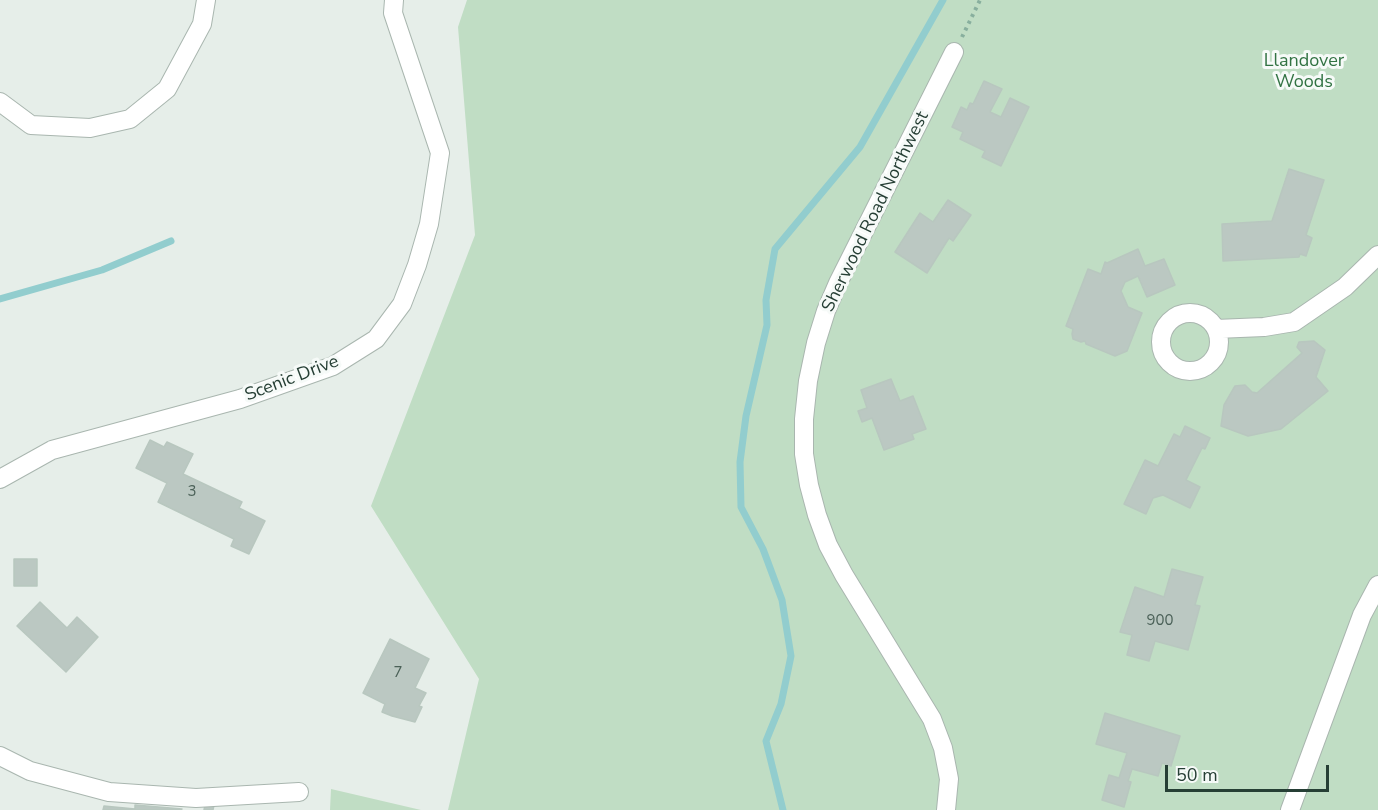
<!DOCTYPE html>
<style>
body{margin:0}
#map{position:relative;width:1378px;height:810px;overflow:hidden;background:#e6eee9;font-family:"Nunito Sans",sans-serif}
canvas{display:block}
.scale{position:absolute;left:1165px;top:765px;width:164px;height:27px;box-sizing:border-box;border:3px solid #263f35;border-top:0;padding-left:8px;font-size:18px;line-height:21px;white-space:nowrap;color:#263f35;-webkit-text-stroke:4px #f6faf8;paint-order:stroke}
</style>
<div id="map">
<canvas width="1378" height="810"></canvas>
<div class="scale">50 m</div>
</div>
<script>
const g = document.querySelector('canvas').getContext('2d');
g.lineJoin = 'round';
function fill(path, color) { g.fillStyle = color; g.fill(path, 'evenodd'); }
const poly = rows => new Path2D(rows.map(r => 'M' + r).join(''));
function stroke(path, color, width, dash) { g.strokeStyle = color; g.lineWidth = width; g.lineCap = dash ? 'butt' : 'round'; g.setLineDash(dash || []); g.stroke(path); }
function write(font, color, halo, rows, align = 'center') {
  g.font = font + ' "Nunito Sans",sans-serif'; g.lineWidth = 6; g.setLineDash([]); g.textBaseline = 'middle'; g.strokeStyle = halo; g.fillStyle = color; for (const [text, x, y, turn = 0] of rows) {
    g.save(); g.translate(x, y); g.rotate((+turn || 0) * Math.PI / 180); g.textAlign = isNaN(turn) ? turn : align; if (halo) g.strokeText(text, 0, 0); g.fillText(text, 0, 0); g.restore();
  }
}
const green = poly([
 [467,0,1378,0,1378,810,448,810,479,679,371,506,475,235,458,27],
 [331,789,421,810,330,810]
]);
const stream = poly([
 [0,299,102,270,171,241],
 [783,810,766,741,781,704,791,656,782,600,763,549,741,507,740,462,746,416,767,325,766,300,775,249,860,147,943,0]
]);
const building = poly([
 [984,81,1002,89,990,112,1001,117,1010,98,1029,107,1001,166,982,157,985,151,960,139,963,132,952,127,961,107,967,110,970,103,973,104,984,81],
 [1289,169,1324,180,1306,235,1312,238,1306,256,1300,254,1299,257,1223,261,1222,224,1272,221,1289,169],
 [948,200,971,215,953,241,949,238,927,273,895,252,920,213,933,222,948,200],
 [1138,249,1145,266,1164,259,1175,285,1147,297,1138,276,1125,282,1121,291,1128,307,1142,313,1127,351,1115,356,1086,344,1085,341,1081,342,1073,339,1072,334,1073,329,1066,326,1088,269,1101,274,1105,262,1107,263,1138,249],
 [1314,341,1325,350,1316,377,1328,391,1281,429,1248,436,1221,426,1224,405,1235,386,1245,385,1252,392,1257,393,1302,353,1297,347,1299,342,1314,341],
 [891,379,900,401,913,396,926,429,912,434,914,439,884,450,872,418,862,422,858,411,867,408,861,390,891,379],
 [1185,426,1210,438,1205,449,1202,448,1186,480,1200,487,1190,508,1163,495,1153,498,1146,514,1124,504,1145,460,1158,466,1174,434,1180,437,1185,426],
 [150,440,164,447,167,442,193,454,183,474,242,502,239,508,265,521,249,554,231,546,234,539,158,502,167,483,136,468,150,440],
 [14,559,37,559,37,586,14,586,14,559],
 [1172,569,1203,577,1195,605,1200,606,1188,650,1155,641,1149,661,1127,655,1132,635,1120,632,1135,587,1164,597,1172,569],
 [40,602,67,628,77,617,98,637,66,672,17,626,40,602],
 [390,639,429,659,415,688,426,693,419,706,422,707,415,722,392,716,382,712,385,704,363,693,390,639],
 [1105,713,1180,736,1171,766,1162,763,1158,776,1132,769,1128,781,1131,782,1124,807,1102,800,1109,775,1119,778,1127,753,1096,744,1105,713],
 [205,804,214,805,213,810,204,810,205,804],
 [135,805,182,809,181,810,103,810,104,806,135,809,135,805]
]);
const path = poly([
 [962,37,980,0]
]);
const street = poly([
 [0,102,31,125,90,128,130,119,167,89,202,24,206,0],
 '1161 342a29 29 0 1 1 58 0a29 29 0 1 1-58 0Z',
 [1216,329,1264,327,1294,322,1345,287,1378,255],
 [0,479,52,450,240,399,333,366,376,339,402,304,417,265,429,224,440,153,393,13,394,0],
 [0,756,30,771,109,792,196,798,299,792],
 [946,810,949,779,943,748,932,719,844,575,828,545,817,515,809,485,804,454,804,419,808,381,816,343,826,311,838,283,954,52],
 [1290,810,1362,615,1378,585]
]);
const numberNames = [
 ["3",192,492],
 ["900",1160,621],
 ["7",398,673]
];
const parkNames = [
 ["Llandover",1304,62],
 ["Woods",1304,83]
];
const streetNames = [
 ["Sherwood Road Northwest",876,212,-64],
 ["Scenic Drive",292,379,-21]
];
fill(green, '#c0ddc4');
stroke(stream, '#92cdce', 7);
fill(building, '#bbc8c2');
stroke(building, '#b8c7bf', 1.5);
stroke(street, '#a9b6af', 20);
stroke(path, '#88af9e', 4, [3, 4.5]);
stroke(street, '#fff', 18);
write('15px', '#4b6158', null, numberNames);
write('18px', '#327343', '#f6faf8', parkNames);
write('18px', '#263f35', '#f6faf8', streetNames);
</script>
